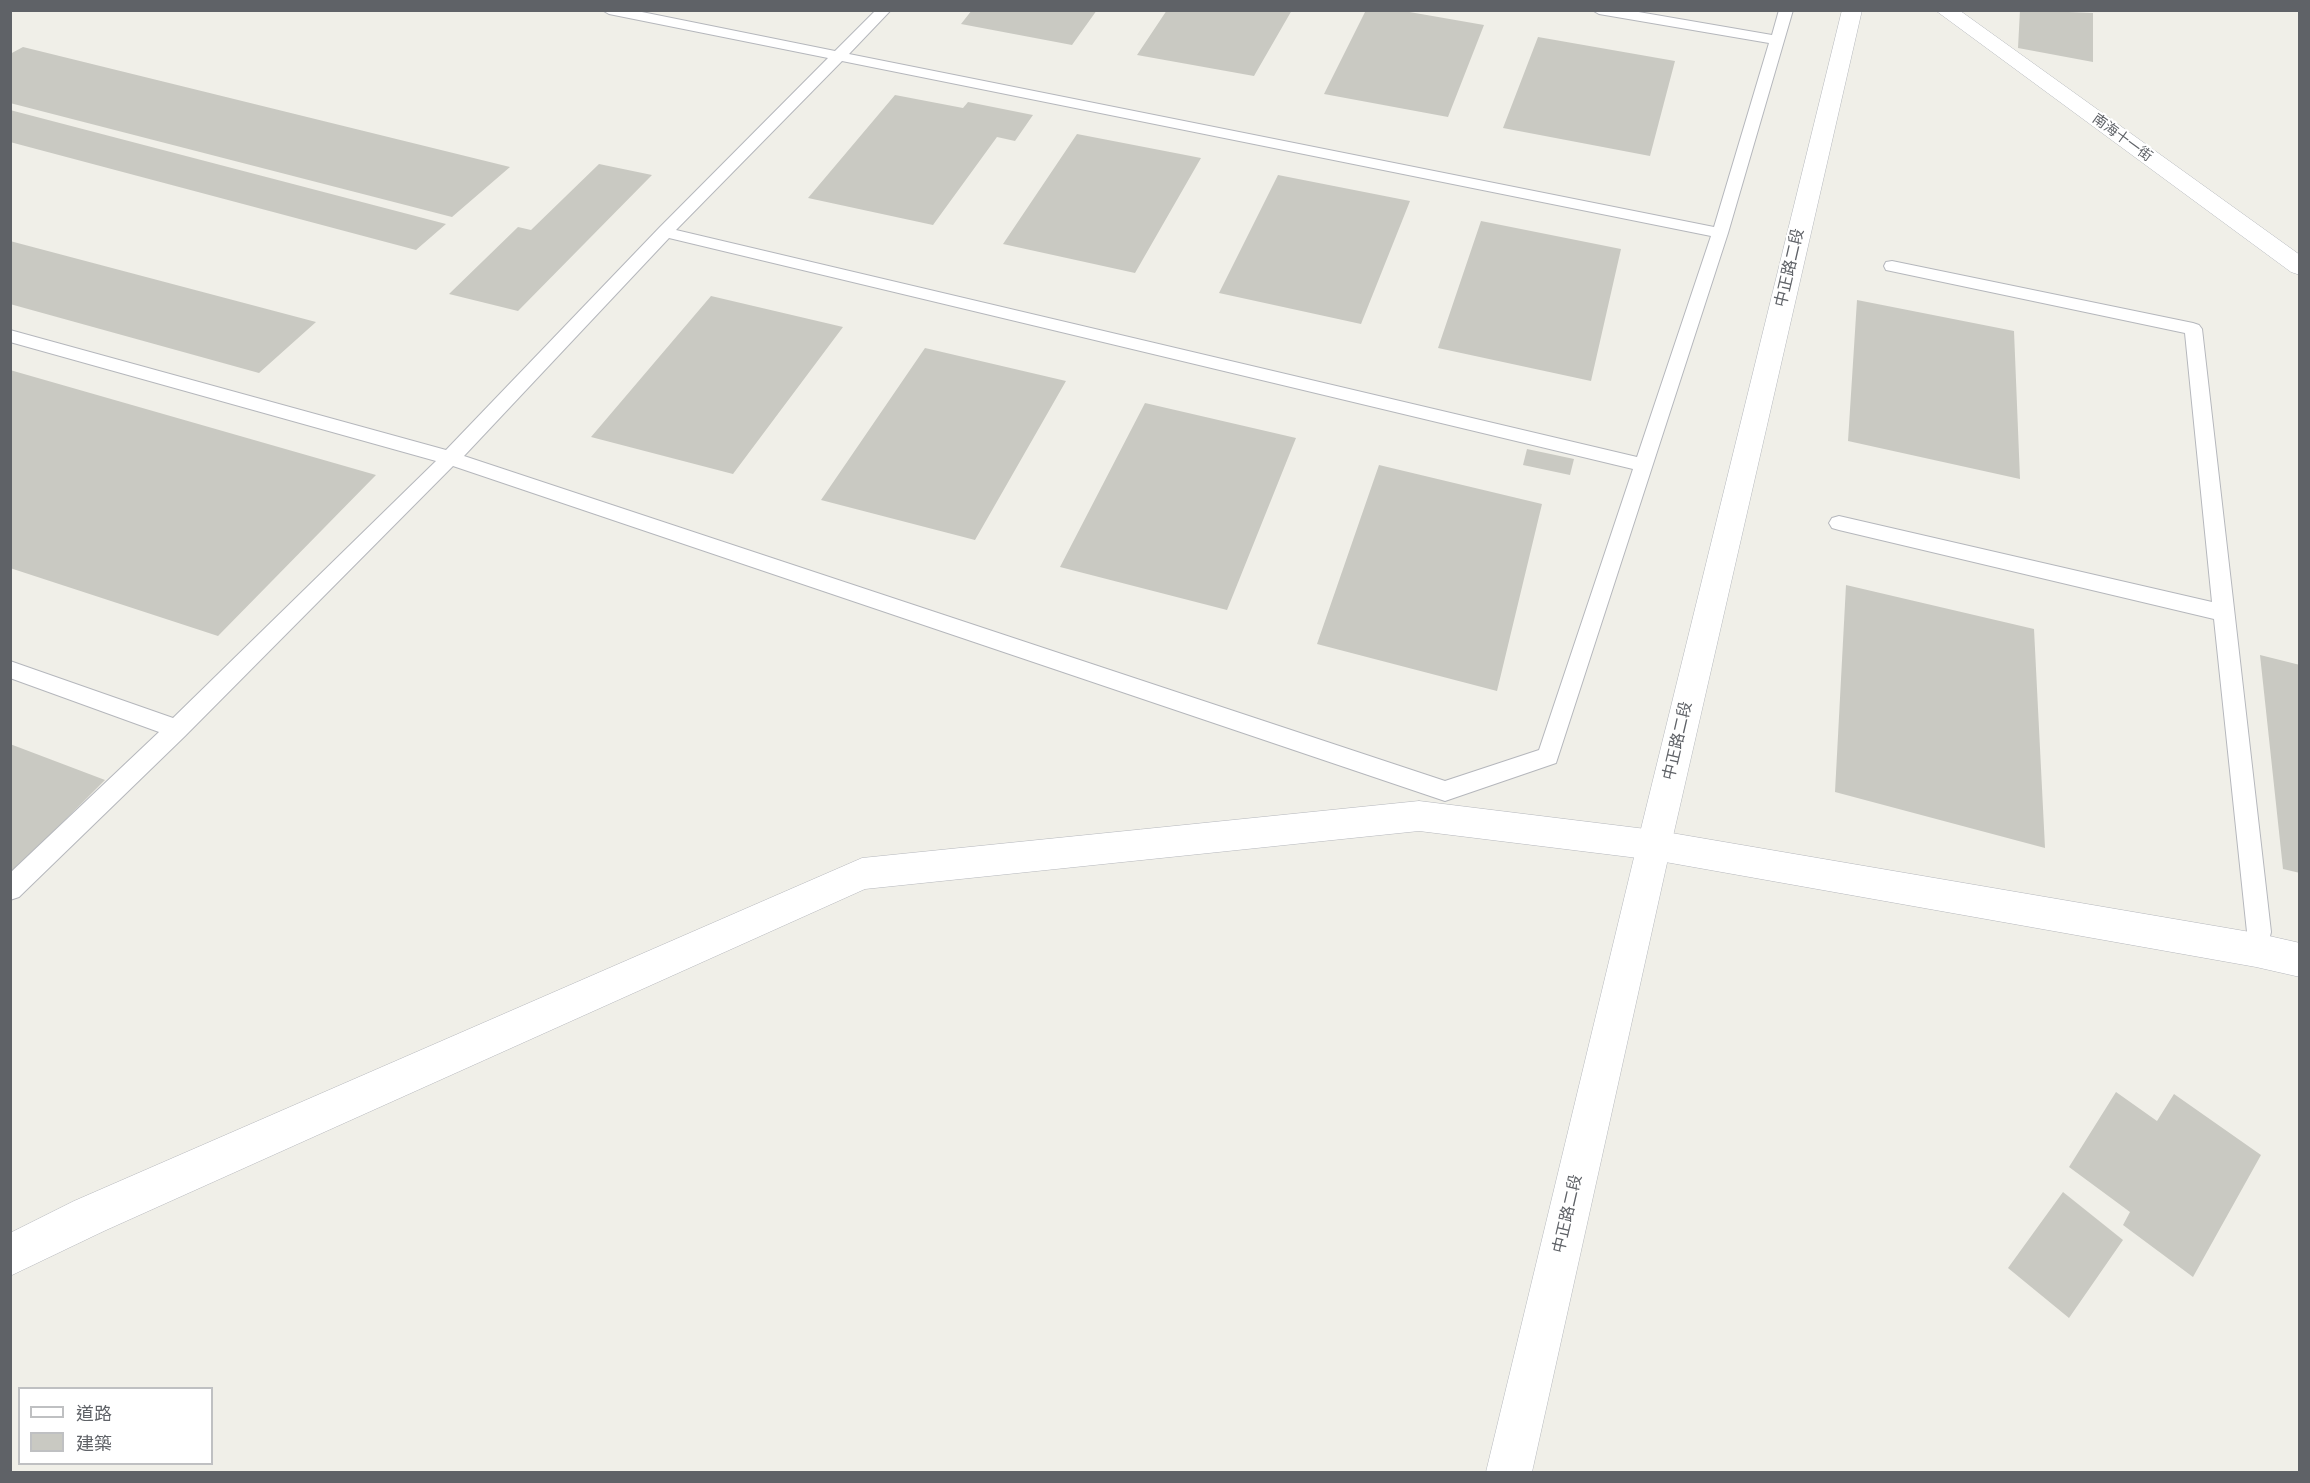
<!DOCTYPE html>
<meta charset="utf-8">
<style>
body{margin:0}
#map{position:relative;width:2310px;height:1483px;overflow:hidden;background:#f0efe8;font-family:Manrope,"Noto Sans TC",sans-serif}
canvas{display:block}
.frame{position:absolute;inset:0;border:12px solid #5f6267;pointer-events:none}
.legend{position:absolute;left:18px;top:1387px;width:195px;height:78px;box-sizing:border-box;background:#fff;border:2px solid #bfc0c2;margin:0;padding:8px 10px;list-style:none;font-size:18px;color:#5f6267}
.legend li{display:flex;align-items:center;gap:12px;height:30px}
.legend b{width:30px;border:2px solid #bfc0c2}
</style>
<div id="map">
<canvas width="2310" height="1483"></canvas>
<div class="frame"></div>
<ul class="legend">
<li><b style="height:8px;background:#fff"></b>道路</li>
<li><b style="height:16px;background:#c9c9c2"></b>建築</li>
</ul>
</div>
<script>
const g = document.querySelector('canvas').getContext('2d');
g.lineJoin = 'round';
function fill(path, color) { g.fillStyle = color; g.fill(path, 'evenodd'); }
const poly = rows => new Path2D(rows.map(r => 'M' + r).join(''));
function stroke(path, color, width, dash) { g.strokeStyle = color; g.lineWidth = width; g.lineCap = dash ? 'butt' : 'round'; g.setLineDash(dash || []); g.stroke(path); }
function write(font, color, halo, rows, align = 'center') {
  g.font = font + ' Manrope,"Noto Sans TC",sans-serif'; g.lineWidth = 4.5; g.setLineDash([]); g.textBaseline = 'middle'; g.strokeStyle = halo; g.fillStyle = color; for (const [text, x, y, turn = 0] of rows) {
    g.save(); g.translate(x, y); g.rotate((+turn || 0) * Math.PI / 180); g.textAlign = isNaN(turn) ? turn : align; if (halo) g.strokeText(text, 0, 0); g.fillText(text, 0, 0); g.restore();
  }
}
const building = poly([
 [972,10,1097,10,1072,45,961,24],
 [1167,10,1292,10,1254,76,1137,55],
 [1366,10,1398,10,1484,25,1448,117,1324,94],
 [2020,10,2093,13,2093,62,2018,48],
 [1538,37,1675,61,1650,156,1503,128],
 [23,47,510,167,452,217,10,103,10,54],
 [895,95,963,108,968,102,1033,115,1015,141,997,137,933,225,808,198],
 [10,110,446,224,416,250,10,142],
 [1077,134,1201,158,1135,273,1003,244],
 [599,164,652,175,518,311,449,294,518,227,531,230],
 [1278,175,1410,201,1361,324,1219,293],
 [1481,221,1621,249,1591,381,1438,348],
 [10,241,316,322,259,373,10,304],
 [711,296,843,327,733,474,591,437],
 [1857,300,2014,331,2020,479,1848,441],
 [925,348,1066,381,975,540,821,500],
 [10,370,376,475,218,636,10,568],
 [1145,403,1296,438,1227,610,1060,567],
 [1527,449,1574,459,1570,475,1523,465],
 [1379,465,1542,504,1497,691,1317,644],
 [1846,585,2034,629,2045,848,1835,792],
 [2260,655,2300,665,2300,873,2283,869],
 [10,744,105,780,10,875],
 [2116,1092,2157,1121,2174,1094,2261,1155,2193,1277,2123,1225,2130,1212,2069,1167],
 [2063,1192,2123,1240,2069,1318,2008,1268]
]);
const lane = poly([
 [602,10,632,10,835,51,876,10,891,10,849,54,1714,227,1769,43,1599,14,1592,10,1627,10,1772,35,1779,10,1793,10,1728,233,1556,763,1445,801,453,466,185,736,19,897,10,900,10,873,159,732,10,678,10,661,173,718,436,461,10,342,10,330,446,450,659,228,828,58,609,14,602,10],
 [842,61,1711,236,1637,457,676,230,842,61],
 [669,238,1633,469,1539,750,1445,781,464,456,669,238],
 [1892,261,2193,323,2199,325,2202,329,2271,932,2265,958,2256,961,2247,958,2244,950,2247,932,2214,619,1839,530,1832,528,1829,523,1832,518,1839,516,2212,602,2185,333,1886,270,1884,266,1886,262,1892,261]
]);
const street = poly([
 [1419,801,1654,830,2256,933,2300,943,2300,977,2256,967,1654,860,1419,831,865,889,104,1231,10,1276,10,1233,74,1201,862,858,1419,801]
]);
const secondary = poly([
 [1842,10,1862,10,1671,845,1532,1472,1486,1472,1637,845,1842,10],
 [1935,10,1959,10,2300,255,2300,275,2291,272,1935,10]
]);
const farStreetnames = [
 ["南海十一街",2122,138,36]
];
const streetNames = [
 ["中正路二段",1790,268,-77],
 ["中正路二段",1678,741,-77],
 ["中正路二段",1568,1214,-77]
];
fill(building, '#c9c9c2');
stroke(lane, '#b5b7bc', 2);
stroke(street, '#b5b7bc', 1);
stroke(secondary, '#b6b9be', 1);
fill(lane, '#fff');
fill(street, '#fff');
fill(secondary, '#fff');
write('14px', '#5f6267', '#fff', farStreetnames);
write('16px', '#5f6267', '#fff', streetNames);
</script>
